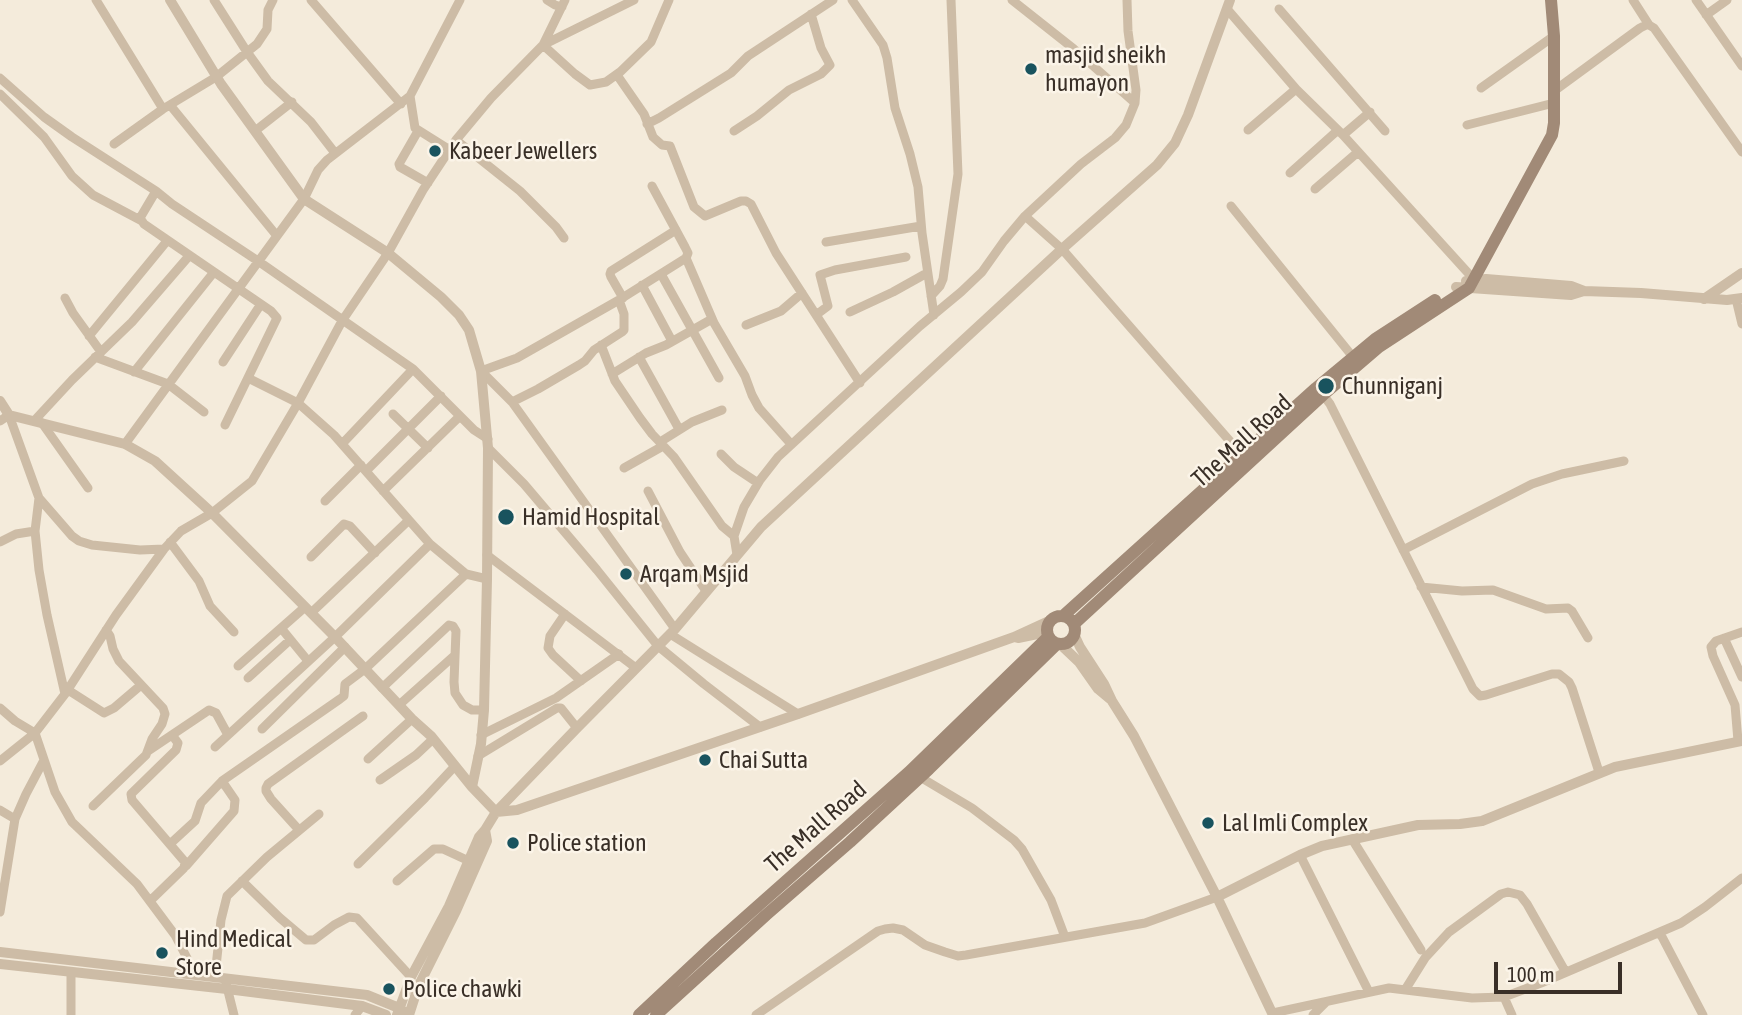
<!DOCTYPE html>
<style>
body{margin:0}
#map{position:relative;width:1742px;height:1015px;overflow:hidden;background:#f4ebdb;font-family:"Asap Condensed",sans-serif}
canvas{display:block}
.scale{position:absolute;left:1494px;top:962px;width:128px;height:32px;box-sizing:border-box;border:4px solid #392f27;border-top:0;padding-left:9px;font-size:21px;line-height:24px;white-space:nowrap;color:#392f27;-webkit-text-stroke:5px #fbf4e8;paint-order:stroke}
</style>
<div id="map">
<canvas width="1742" height="1015"></canvas>
<div class="scale">100 m</div>
</div>
<script>
const g = document.querySelector('canvas').getContext('2d');
g.lineJoin = 'round';
const poly = rows => new Path2D(rows.map(r => 'M' + r).join(''));
function stroke(path, color, width, dash) { g.strokeStyle = color; g.lineWidth = width; g.lineCap = dash ? 'butt' : 'round'; g.setLineDash(dash || []); g.stroke(path); }
function write(font, color, halo, rows, align = 'center') {
  g.font = font + ' "Asap Condensed",sans-serif'; g.lineWidth = 5; g.setLineDash([]); g.textBaseline = 'middle'; g.strokeStyle = halo; g.fillStyle = color; for (const [text, x, y, turn = 0] of rows) {
    g.save(); g.translate(x, y); g.rotate((+turn || 0) * Math.PI / 180); g.textAlign = isNaN(turn) ? turn : align; if (halo) g.strokeText(text, 0, 0); g.fillText(text, 0, 0); g.restore();
  }
}
const minor = poly([
 [96,0,163,109],
 [214,0,247,52,268,81,311,122,335,153],
 [311,0,401,104],
 [547,0,555,5,562,7],
 [565,0,543,45,575,74,590,85,606,82,620,72],
 [669,0,651,42,617,75,644,114,653,137,662,145,670,146,694,207,705,216,741,201,746,201,751,204,776,253,860,383],
 [852,0,883,45,887,58,895,108,910,154,918,187,922,233,934,315],
 [1012,0,1074,49,1135,103],
 [1633,0,1649,25],
 [1696,0,1742,66],
 [1227,9,1296,89,1343,135,1469,274],
 [1279,9,1385,131],
 [1706,15,1727,0],
 [0,78,44,117,72,137,156,191,172,204,258,261,413,369,474,430,488,439],
 [1481,88,1554,36],
 [1554,91,1640,28,1646,25,1649,25,1654,28,1742,152],
 [0,94,44,137,72,176,93,195,142,221],
 [410,96,415,128,450,150],
 [170,105,277,236],
 [647,124,659,118,731,73,748,56,833,0],
 [1467,125,1554,103],
 [1248,130,1296,89],
 [255,131,292,102],
 [418,131,399,164,400,167,428,183],
 [734,131,757,116,789,90,821,74,830,65,821,48,811,14],
 [1343,135,1370,112],
 [456,140,520,191,556,227,564,238],
 [114,144,163,109,216,77,257,44,267,29,268,10,273,0],
 [1290,173,1338,130],
 [652,186,685,247,688,253,686,258,619,300,517,358,481,371,512,402,675,629],
 [1315,189,1358,152],
 [156,191,140,218,144,224,271,311,277,318,225,425],
 [1231,206,1353,357],
 [1025,216,1062,249,1242,455],
 [826,242,921,226],
 [686,258,714,323,745,376,752,395,759,408,791,444],
 [661,274,719,378],
 [642,285,672,341],
 [931,296,940,286,943,279,958,174,951,0],
 [65,298,73,313,101,352],
 [623,298,611,277,610,274,611,271,676,230],
 [1736,299,1742,324],
 [850,312,893,292,927,273],
 [816,315,828,306,820,275,835,270,906,257],
 [746,325,781,311,802,293],
 [89,336,167,241],
 [601,345,615,381,640,418,652,434,674,457,722,526,734,536],
 [95,357,168,384,204,412],
 [639,357,679,429],
 [223,362,261,304],
 [134,372,214,272],
 [612,374,646,353,666,345,712,319],
 [248,378,298,403,334,435,430,544,466,574,487,579],
 [1321,392,1330,404,1473,689,1480,696,1486,695,1552,674,1559,674,1569,682,1572,688,1599,772],
 [512,402,538,389,579,365,585,361,594,350,622,332,624,330,624,314,619,300],
 [393,414,428,448],
 [0,421,9,415,39,498,35,531,39,570,47,615,65,694],
 [34,421,72,380,132,322,189,256],
 [42,423,88,488],
 [660,442,692,422,722,410],
 [125,444,304,199,318,170,327,160,410,96,460,0],
 [342,444,413,369],
 [488,448,524,484,597,570,658,646,704,684,760,727],
 [721,454,734,467,758,483],
 [624,468,663,446],
 [366,471,441,396],
 [383,491,460,416],
 [648,491,680,552,706,591],
 [39,498,72,536,79,541,92,545,140,550,164,549],
 [325,501,361,465],
 [0,542,16,534,35,531],
 [170,542,199,581,210,606,234,632],
 [1403,550,1532,484,1562,474,1624,461],
 [487,555,636,668],
 [737,555,734,536,744,507,760,480,778,457,920,326,961,292,982,272,1004,241,1025,216,1081,164,1115,138,1126,125,1135,103,1136,90,1128,31,1127,0],
 [311,557,344,524,350,526,375,553],
 [1421,587,1462,591,1493,590,1546,609,1568,608,1572,611,1588,638],
 [311,613,409,520],
 [565,614,550,636,548,648,553,655,581,681],
 [281,628,308,661],
 [670,634,798,714],
 [1724,638,1742,677],
 [238,666,305,607],
 [248,678,290,640],
 [382,688,449,625,453,626,456,631,454,682,455,693,463,705,472,710,484,710],
 [68,690,104,713,114,708,141,685],
 [399,705,455,655],
 [0,708,15,721,35,733,55,792,72,822,137,884,175,935,187,958,192,974],
 [262,729,345,647],
 [481,735,556,698,619,654],
 [1738,741,1735,705,1713,656,1711,647,1716,641,1742,632],
 [215,747,335,637,430,544],
 [148,751,209,710,216,713,228,735],
 [478,756,557,708,561,708,577,728],
 [368,759,412,719],
 [0,761,35,733,65,694,116,615,164,549,181,531,212,513,252,481,298,403,342,321,388,253,423,190,456,140,491,98,543,45,634,0],
 [920,777,972,808,1014,840,1022,849,1051,900,1065,937],
 [380,780,416,755,433,739],
 [93,806,146,755,152,739,162,724,165,714,163,708,119,661,113,649,110,636,106,630],
 [0,810,15,819],
 [299,830,271,799,266,791,266,788,268,784,363,716],
 [1352,839,1421,950],
 [170,844,195,821,201,803,222,781,340,699,344,696,345,684,365,669,466,574],
 [1300,855,1369,992],
 [358,864,425,798,455,766],
 [186,866,234,811,235,800,222,781],
 [242,881,280,918,306,940,314,940,334,925,349,917,357,918,411,977],
 [397,881,434,849,443,849,469,861],
 [150,901,184,868,185,862,132,800,131,794,176,750,178,743,172,735],
 [0,912,15,819,26,794,44,760],
 [1660,933,1703,1015],
 [215,976,221,920,227,896,267,857,319,814],
 [226,983,234,1015],
 [1405,990,1425,958,1449,932,1501,894,1508,892,1520,895,1527,904,1565,971],
 [1504,997,1512,1015],
 [1273,1013,1389,988,1472,998,1504,997,1541,983,1681,923,1705,907,1742,878],
 [71,1015,71,972],
 [355,1015,362,1006],
 [756,1015,878,931,885,929,893,928,903,930,925,945,945,952,958,956,966,955,1145,923,1217,897],
 [1313,1015,1326,1002]
]);
const tertiary = poly([
 [170,0,221,84,304,199,388,253,441,297,459,315,469,330,481,371,488,448,487,579,484,710,481,744,472,787],
 [1466,281,1486,279,1571,286,1584,291],
 [1456,287,1571,295,1584,291,1641,293,1727,300,1742,298],
 [1704,299,1742,273],
 [0,401,9,415,125,444,155,461,212,513,335,637,412,719,431,736,472,787,496,812,485,830,479,837,449,906,411,977,397,1015],
 [1047,632,1018,638,1014,637,1051,620],
 [1074,634,1080,647,1104,684,1112,701,1134,736,1217,897,1273,1015],
 [1060,644,1079,662,1098,689,1110,699],
 [496,812,577,728,675,629,761,527,1062,249,1157,165,1175,143,1188,115,1230,0],
 [496,812,517,810,798,714,1014,637],
 [1217,897,1300,855,1322,846,1418,825,1460,824,1482,821,1615,767,1742,741],
 [0,952,367,995,399,1008,408,1015],
 [0,964,227,989,362,1006,386,1015],
 [409,1015,418,987,456,911,487,841,485,830]
]);
const secondary = poly([
 '1047 630a14 14 0 1 1 28 0a14 14 0 1 1-28 0Z',
 [1063,616,1316,388,1375,339,1435,300],
 [1074,624,1323,395,1379,347,1469,288,1552,135,1554,123,1554,36,1551,0],
 [639,1015,716,943,909,772,1048,637],
 [656,1015,766,915,850,842,929,769,1057,644]
]);
const markers = [
 [1031,69,7,"#19535e"],
 [435,151,7,"#19535e"],
 [1326,386,9,"#19535e"],
 [506,517,9,"#19535e"],
 [626,574,7,"#19535e"],
 [705,760,7,"#19535e"],
 [1208,823,7,"#19535e"],
 [513,843,7,"#19535e"],
 [162,953,7,"#19535e"],
 [389,989,7,"#19535e"]
];
const poiNames = [
 ["masjid sheikh",1045,55],
 ["humayon",1045,83],
 ["Kabeer Jewellers",449,151],
 ["Chunniganj",1342,386],
 ["Hamid Hospital",522,517],
 ["Arqam Msjid",640,574],
 ["Chai Sutta",719,760],
 ["Lal Imli Complex",1222,823],
 ["Police station",527,843],
 ["Hind Medical",176,939],
 ["Store",176,967],
 ["Police chawki",403,989]
];
const streetNames = [
 ["The Mall Road",1242,441,-42],
 ["The Mall Road",816,827,-41]
];
stroke(minor, '#cdbca6', 9);
stroke(tertiary, '#cdbca6', 10);
stroke(secondary, '#a18a77', 12);
for (const [x, y, r, color] of markers) { const dot = new Path2D(); dot.arc(x, y, r, 0, 2 * Math.PI); g.fillStyle = color; g.fill(dot); stroke(dot, '#fbf4e8', 2.5); }
write('24px', '#392f27', '#fbf4e8', poiNames, 'left');
write('24px', '#392f27', '#fbf4e8', streetNames);
</script>
